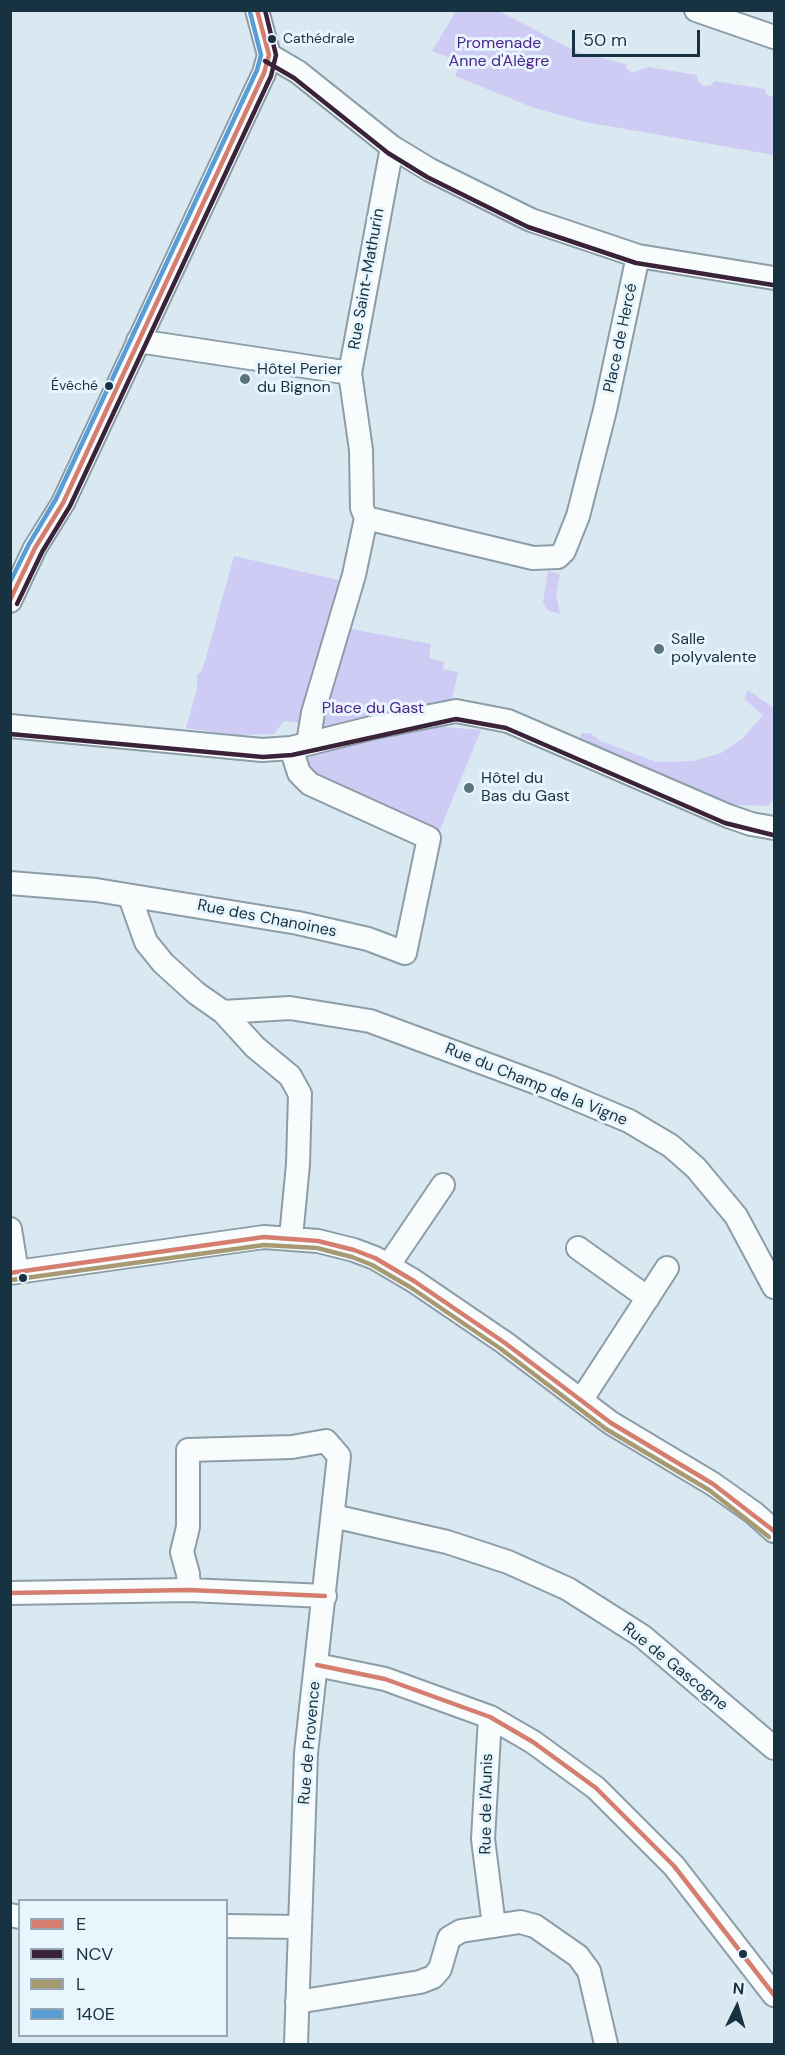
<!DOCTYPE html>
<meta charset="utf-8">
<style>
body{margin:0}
#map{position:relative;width:785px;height:2055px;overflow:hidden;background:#dae8f1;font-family:"DM Sans",sans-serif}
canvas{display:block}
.frame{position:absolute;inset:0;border:12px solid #173241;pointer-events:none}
.legend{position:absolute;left:18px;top:1899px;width:210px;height:138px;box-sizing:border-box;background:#e9f5fd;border:2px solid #95a7b2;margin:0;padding:8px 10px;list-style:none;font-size:18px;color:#173241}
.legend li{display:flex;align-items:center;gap:12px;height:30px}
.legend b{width:30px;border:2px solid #95a7b2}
.north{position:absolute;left:707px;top:1977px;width:60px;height:60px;-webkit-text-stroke:4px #e9f5fd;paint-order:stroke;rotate:5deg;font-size:16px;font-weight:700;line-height:24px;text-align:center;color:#173241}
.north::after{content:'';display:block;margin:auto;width:21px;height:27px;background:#173241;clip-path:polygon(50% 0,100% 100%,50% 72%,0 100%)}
.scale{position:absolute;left:572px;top:30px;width:128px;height:27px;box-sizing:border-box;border:3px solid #173241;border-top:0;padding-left:8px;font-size:18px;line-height:21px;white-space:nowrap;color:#173241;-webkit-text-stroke:4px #e9f5fd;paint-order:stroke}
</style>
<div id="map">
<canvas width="785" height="2055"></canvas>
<div class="frame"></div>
<ul class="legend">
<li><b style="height:8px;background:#d57e6f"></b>E</li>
<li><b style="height:8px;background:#3a2239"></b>NCV</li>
<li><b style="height:8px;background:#a79a73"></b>L</li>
<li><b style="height:8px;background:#589dd6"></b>140E</li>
</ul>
<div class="north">N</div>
<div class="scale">50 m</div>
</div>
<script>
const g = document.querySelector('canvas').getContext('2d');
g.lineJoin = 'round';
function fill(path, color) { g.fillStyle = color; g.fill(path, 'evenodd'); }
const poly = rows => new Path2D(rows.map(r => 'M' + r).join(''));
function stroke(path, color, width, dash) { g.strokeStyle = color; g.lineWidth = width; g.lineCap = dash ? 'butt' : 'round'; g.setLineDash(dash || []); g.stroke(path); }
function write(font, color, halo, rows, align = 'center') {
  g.font = font + ' "DM Sans",sans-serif'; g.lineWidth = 6; g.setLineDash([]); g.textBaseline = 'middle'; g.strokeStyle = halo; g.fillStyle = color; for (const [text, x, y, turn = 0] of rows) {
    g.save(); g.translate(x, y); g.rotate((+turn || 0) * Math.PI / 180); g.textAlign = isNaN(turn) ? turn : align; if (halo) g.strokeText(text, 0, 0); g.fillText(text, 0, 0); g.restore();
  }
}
const green = poly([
 [456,11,499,11,577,52,626,64,627,69,632,73,648,67,697,75,698,82,704,86,711,85,715,81,765,89,767,95,774,97,774,155,585,122,534,108,455,76,460,62,432,51],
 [234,556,343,581,330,625,431,644,429,658,444,662,443,669,458,672,446,727,481,730,439,832,331,784,309,771,306,767,309,754,299,723,284,721,274,734,235,735,186,728,197,689,197,674,201,672,205,661],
 [548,571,560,574,556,594,560,614,547,610,543,602],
 [748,690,774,708,774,798,768,806,735,805,579,739,582,733,590,733,601,741,656,762,693,761,721,753,742,739,763,715,744,699]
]);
const minor = poly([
 [696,10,774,37],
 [269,55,298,72,392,147,430,170,531,220,638,256,774,278],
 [138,341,350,373],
 [366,518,533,558,558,557,564,551,578,516,605,410,638,256],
 [366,518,362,508,361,450,350,373,392,147],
 [10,601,35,548,63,503,264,73,269,55,257,10],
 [10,726,262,750,291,748,375,727,456,711,508,721,728,816,751,824,774,828],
 [308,743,313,713,354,575,366,518],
 [10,883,96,890,298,923,368,939,405,953,429,838,310,784,299,773,291,748],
 [130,897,146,942,163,963,196,993,223,1012,255,1047,290,1076,300,1094,298,1164,291,1237],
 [223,1012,290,1008,370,1021,548,1087,629,1121,671,1146,696,1168,736,1216,774,1287],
 [10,1229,17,1272],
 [578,1248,648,1298],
 [388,1266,443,1185],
 [10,1273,264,1237,318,1241,354,1250,375,1258,414,1281,505,1343,611,1423,713,1484,754,1513,774,1531],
 [582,1399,667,1268],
 [333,1516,447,1542,508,1562,568,1589,642,1636,774,1748],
 [189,1590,188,1574,182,1552,188,1527,188,1450,292,1447,326,1441,339,1456,306,1753,296,2044],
 [10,1593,189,1590,325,1596],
 [317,1665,385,1679,490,1717,533,1742,596,1788,674,1866,774,1995],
 [490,1717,483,1839,494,1926],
 [10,1915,20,1917],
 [226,1926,300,1927],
 [297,2002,420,1982,433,1977,440,1969,449,1938,461,1931,520,1922,535,1926,578,1956,589,1971,606,2044]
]);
const bus1 = poly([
 [10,600,35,548,63,503,264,73,269,55,257,10],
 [10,1273,264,1237,318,1241,354,1250,375,1258,414,1281,505,1343,611,1423,713,1484,774,1531],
 [10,1593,189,1590,325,1596],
 [317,1665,385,1679,490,1717,533,1742,596,1788,674,1866,774,1995]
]);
const bus2 = poly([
 [265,61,294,78,388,153,427,177,528,227,636,263,773,285],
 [17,604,42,552,70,506,271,76,276,55,265,10],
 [10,734,263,757,292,755,456,719,506,728,725,823,773,835]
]);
const bus3 = poly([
 [11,1280,264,1245,317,1248,352,1257,372,1265,410,1287,501,1349,606,1429,709,1490,769,1537]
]);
const bus4 = poly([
 [10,582,29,544,56,499,257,70,261,55,250,12]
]);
const markers = [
 [272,39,5,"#173241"],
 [245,379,6,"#5b727f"],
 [109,386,5,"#173241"],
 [659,649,6,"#5b727f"],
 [469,788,6,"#5b727f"],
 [23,1278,5,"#173241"],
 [743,1954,5,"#173241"]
];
const busNames = [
 ["Cathédrale",283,39],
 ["Évêché",98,386,"right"]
];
const parkNames = [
 ["Promenade",499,44],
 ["Anne d'Alègre",499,62],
 ["Place du Gast",373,709]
];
const streetNames = [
 ["Rue Saint-Mathurin",367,279,-80],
 ["Place de Hercé",621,338,-78],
 ["Rue des Chanoines",267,919,11],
 ["Rue du Champ de la Vigne",536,1085,22],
 ["Rue de Gascogne",675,1667,39],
 ["Rue de Provence",310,1743,-85],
 ["Rue de l'Aunis",487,1804,-89]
];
const poiNames = [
 ["Hôtel Perier",257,370],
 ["du Bignon",257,388],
 ["Salle",671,640],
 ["polyvalente",671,658],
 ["Hôtel du",481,779],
 ["Bas du Gast",481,797]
];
fill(green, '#ceccf4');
stroke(minor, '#8b9ea8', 26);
stroke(minor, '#f9fcfd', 22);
stroke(bus1, '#d57e6f', 4.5);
stroke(bus2, '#3a2239', 4.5);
stroke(bus3, '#a79a73', 4.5);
stroke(bus4, '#589dd6', 4.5);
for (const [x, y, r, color] of markers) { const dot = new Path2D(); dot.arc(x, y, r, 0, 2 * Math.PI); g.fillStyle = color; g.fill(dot); stroke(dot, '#e9f5fd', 2); }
write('14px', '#173241', '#e9f5fd', busNames, 'left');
write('16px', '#4d258c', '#e9f5fd', parkNames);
write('16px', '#173241', '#e9f5fd', streetNames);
write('16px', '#173241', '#e9f5fd', poiNames, 'left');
</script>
